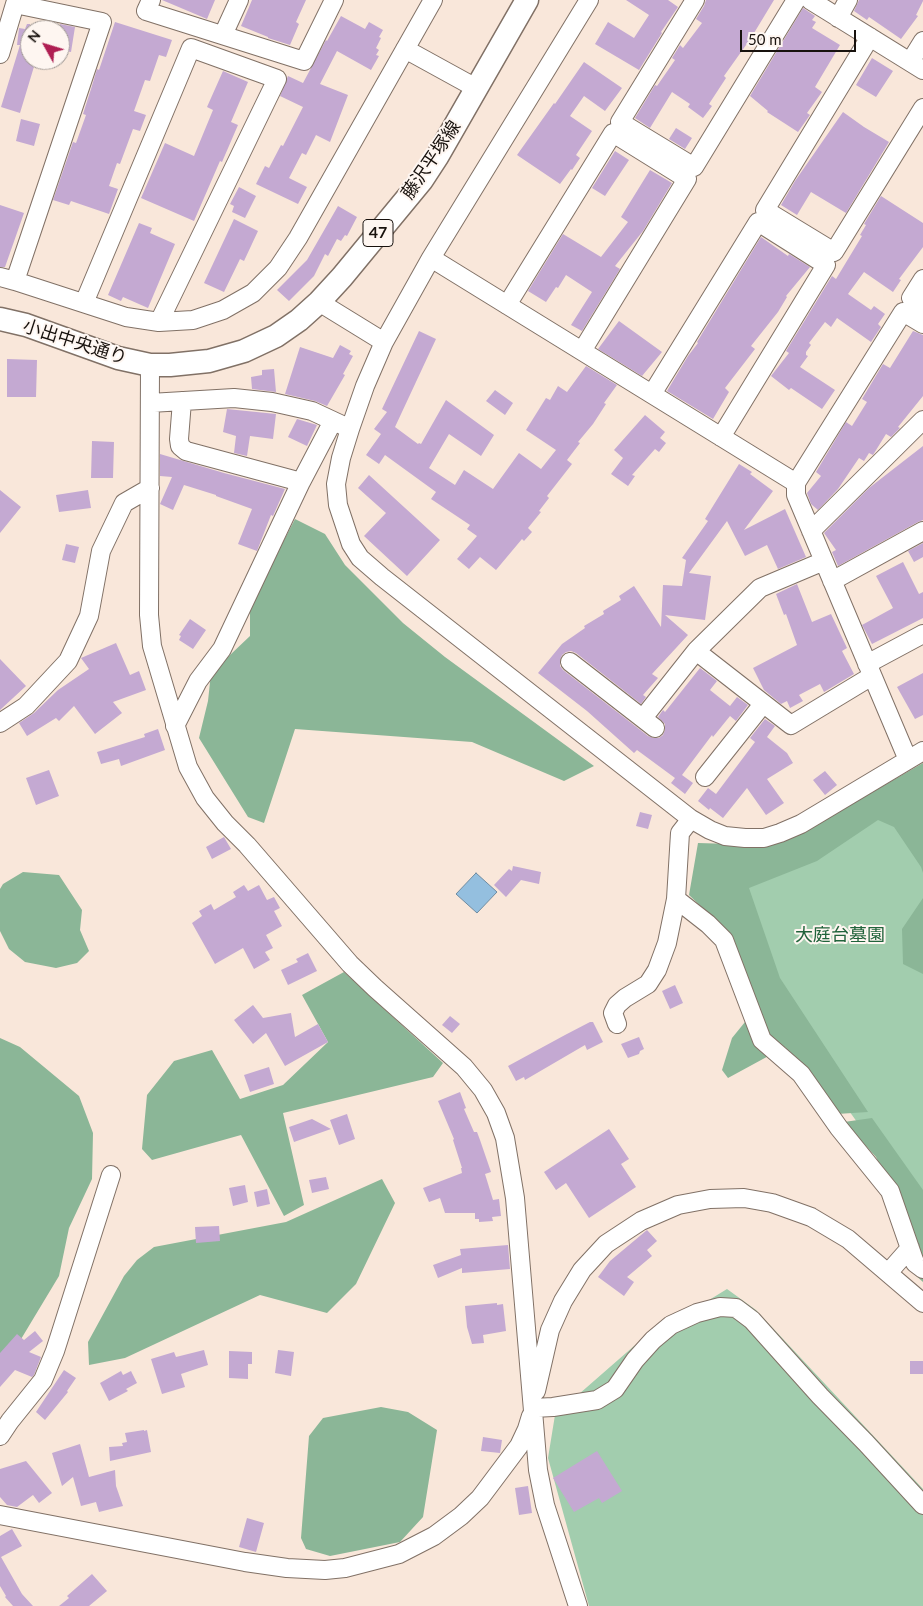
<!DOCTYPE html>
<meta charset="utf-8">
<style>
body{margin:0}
#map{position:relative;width:923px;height:1606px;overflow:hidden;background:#f9e7da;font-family:Lato,sans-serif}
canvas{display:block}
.north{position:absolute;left:20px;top:20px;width:50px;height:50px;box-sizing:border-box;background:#fef6f1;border:1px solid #a29b96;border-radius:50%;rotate:309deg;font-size:14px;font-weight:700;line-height:20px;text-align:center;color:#18120e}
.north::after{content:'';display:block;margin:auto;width:18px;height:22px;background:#af1f53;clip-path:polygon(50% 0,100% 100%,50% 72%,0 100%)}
.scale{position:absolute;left:740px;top:30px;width:116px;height:22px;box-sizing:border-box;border:2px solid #18120e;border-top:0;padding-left:6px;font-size:15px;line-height:18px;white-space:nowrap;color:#18120e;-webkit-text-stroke:4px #fef6f1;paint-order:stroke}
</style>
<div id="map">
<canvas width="923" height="1606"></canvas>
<div class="north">N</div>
<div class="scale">50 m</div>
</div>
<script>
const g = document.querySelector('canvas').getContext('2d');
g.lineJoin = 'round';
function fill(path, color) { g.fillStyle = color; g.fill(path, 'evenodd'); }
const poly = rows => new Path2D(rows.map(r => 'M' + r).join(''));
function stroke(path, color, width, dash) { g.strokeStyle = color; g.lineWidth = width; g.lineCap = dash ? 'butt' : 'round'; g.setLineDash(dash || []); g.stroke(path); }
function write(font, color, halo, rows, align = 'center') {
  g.font = font + ' Lato,"Noto Sans JP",sans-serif'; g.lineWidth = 4; g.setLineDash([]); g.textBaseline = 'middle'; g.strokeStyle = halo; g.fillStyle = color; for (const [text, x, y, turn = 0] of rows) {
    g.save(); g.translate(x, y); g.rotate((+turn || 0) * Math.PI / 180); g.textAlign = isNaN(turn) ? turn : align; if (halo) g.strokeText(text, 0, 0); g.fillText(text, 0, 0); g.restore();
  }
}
const green = poly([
 [923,792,923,1214,852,1115,776,1014,739,883],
 [727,1289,756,1310,923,1489,923,1606,589,1606,548,1458,555,1415,634,1346]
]);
const forest = poly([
 [295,519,325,534,345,565,403,623,445,657,594,766,564,781,472,742,295,729,264,823,248,817,199,738,208,701,211,673,250,636,250,606],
 [923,763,923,873,921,867,894,827,878,820,817,861,749,888,780,978,868,1112,837,1114,785,1047,728,1078,722,1070,732,1038,758,1006,733,937,689,895,698,843,765,845,796,836],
 [23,872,59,875,82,910,80,930,89,951,77,963,56,968,25,962,9,949,0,931,0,889,3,884],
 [923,898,923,974,903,964,902,929],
 [344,972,443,1063,433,1077,283,1113,304,1205,284,1216,241,1135,152,1160,142,1149,147,1095,174,1061,212,1050,240,1099,283,1085,328,1042,302,995],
 [0,1038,20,1047,79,1096,93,1133,92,1179,69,1228,59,1276,3,1369,0,1370],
 [872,1118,923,1190,923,1282,904,1265,917,1251,876,1157,844,1122],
 [382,1179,395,1203,356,1284,327,1313,260,1295,125,1358,89,1365,88,1342,124,1276,137,1260,154,1247,286,1222],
 [381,1407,408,1412,437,1430,423,1517,400,1542,330,1556,306,1549,301,1538,309,1436,323,1418]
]);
const water = poly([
 [476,873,497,892,477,913,456,894,476,873]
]);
const building = poly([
 [162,0,215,0,207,19],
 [252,0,306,0,296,22,299,24,290,45,268,38,268,37,241,26],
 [626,0,668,0,678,7,661,32,662,33,639,70,595,44,608,22,634,38,649,15],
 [706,0,774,0,751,38,724,76,726,78,709,104,712,106,703,118,688,107,690,104,672,92,650,128,635,118,655,85,657,86,675,60,672,58,680,45,683,48,702,23,696,19,704,6],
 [859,0,923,0,923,1,916,15,918,16,901,39,869,17,867,20,854,11],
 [803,8,815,16,812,20,816,22,812,28,840,45,815,87,822,92,807,113,810,115,798,132,767,112,768,111,750,96],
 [341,16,365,29,369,22,383,30,379,37,381,38,376,48,379,50,376,55,379,56,371,70,337,51,320,84,348,95,330,142,316,135,306,155,302,153,289,178,307,187,298,204,256,184,265,166,269,168,281,145,283,146,303,107,280,96,288,76,303,83,326,40,327,41],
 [115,22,172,40,166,57,159,55,150,81,145,80,134,111,146,115,140,131,133,129,120,164,117,163,109,186,118,189,109,214,71,201,69,205,53,200,73,142,76,143,86,115,83,114,91,89,97,69,99,70],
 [27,24,30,24,30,60,36,60,20,113,1,107,20,45,17,45,19,28,25,29],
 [60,24,75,27,71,52,60,50],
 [872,58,893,71,876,97,856,85],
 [584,62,622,88,605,111,584,96,570,116,592,131,576,155,580,158,572,170,571,169,560,184,517,155,554,103,555,104],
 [223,71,248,82,231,122,238,125,222,162,220,161,194,221,141,198,165,143,194,156,213,110,207,107],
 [843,112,864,127,889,142,846,213,811,192,797,215,781,205,795,181],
 [21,119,40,124,34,146,16,141],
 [676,128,692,138,685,149,669,139],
 [615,151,629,160,605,196,592,188],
 [650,170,672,183,643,231,615,266,620,269,582,331,571,325,592,292,566,275,558,288,556,287,546,302,528,291,563,234,601,257,628,222,621,217],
 [239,187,256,196,245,218,232,212,234,206,230,204],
 [881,196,923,223,923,247,899,279,901,280,893,292,864,272,848,294,871,310,874,306,885,314,878,324,881,327,871,342,837,318,831,327,825,322,809,343,811,345,806,352,806,355,808,356,800,367,835,390,822,409,791,388,789,390,771,376,789,353,786,351,832,276,836,279,862,236,860,235,866,225,864,224],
 [0,205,24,213,5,267,0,267],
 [338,206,357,217,347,236,345,235,341,241,337,239,328,256,325,254,314,276,289,301,277,290,307,260],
 [234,219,258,231,244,261,240,259,224,292,204,283],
 [139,223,152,228,150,233,175,244,148,308,123,297,121,301,108,295],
 [761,237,788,256,789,254,810,267,786,296,787,297,778,312,751,346,755,349,725,388,729,392,713,419,667,391,688,356,698,343,697,342],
 [619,321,662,352,642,376,598,349],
 [419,331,436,339,395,427,418,444,419,443,421,444,446,400,494,435,481,456,449,434,429,468,455,485,464,470,493,489,519,453,541,469,556,450,526,430,546,398,550,400,558,386,567,392,586,366,617,385,604,403,606,404,593,424,578,442,580,443,567,460,572,464,547,496,549,498,539,511,541,512,528,528,532,532,524,541,522,539,496,570,480,557,469,569,457,559,477,536,467,529,470,525,431,499,436,492,385,455,379,464,366,455,381,434,374,429,387,412,382,409],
 [913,331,923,335,923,396,898,427,900,428,891,437,886,434,873,455,869,453,864,461,859,458,838,489,818,510,811,504,807,493,821,476,816,472,846,422,852,426,867,402,862,399,883,364,890,368],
 [340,345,351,351,349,354,353,356,343,374,345,375,327,406,315,401,285,394,300,347,333,358],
 [7,359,37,360,36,397,7,397],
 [274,369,276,392,252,389,251,377,262,375,262,370],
 [495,390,513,403,505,415,486,401],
 [227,409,276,414,273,439,250,436,247,456,234,453,236,436,223,432],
 [645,415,665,432,660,438,666,443,659,452,655,449,632,475,635,476,628,486,611,474,623,458,614,450],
 [297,419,317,425,307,446,288,437],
 [92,441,114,442,113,478,91,478],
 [923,446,923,520,918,522,838,566,832,552,836,550,824,533,869,488],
 [160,454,224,473,285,489,273,516,271,515,257,551,238,544,252,509,216,496,216,495,184,485,173,510,160,504,172,477,160,476],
 [739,464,752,472,750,474,773,491,744,530,785,509,806,557,778,569,767,545,745,556,727,521,689,573,711,576,705,620,665,615,688,635,652,674,658,678,643,695,646,697,641,704,576,653,571,651,566,652,562,655,560,660,560,666,563,670,648,736,653,738,659,738,663,735,665,730,665,724,658,717,663,710,665,712,700,668,717,681,710,690,730,706,737,697,748,705,736,721,730,716,713,737,712,735,682,775,693,783,685,794,671,783,675,778,637,750,634,753,587,711,538,673,562,644,585,628,584,626,604,614,603,611,621,600,619,596,634,586,661,627,663,585,682,586,686,560,682,558,708,521,705,519],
 [369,475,440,540,407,576,364,536,386,513,358,488],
 [0,490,21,507,0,533],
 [88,490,91,508,59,512,56,495],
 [923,543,923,557,914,562,908,551],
 [66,544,79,547,75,563,62,560],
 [903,562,919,594,923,592,923,618,872,644,862,625,893,608,876,576],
 [797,584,812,622,831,614,847,648,842,651,854,674,824,692,820,684,799,695,803,701,790,708,787,701,781,704,764,690,753,668,797,645,786,614,784,615,776,594],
 [190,619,206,630,193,649,179,640,181,636,179,635],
 [116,643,130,675,139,671,146,690,113,702,122,713,95,734,74,706,59,721,56,718,27,736,19,723,34,713,58,690,89,669,81,658],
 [0,659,26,686,0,710],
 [923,673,923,715,915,719,897,687],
 [765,719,775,726,767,737,787,753,793,763,767,779,784,803,766,815,747,788,723,818,710,808,709,810,698,801,708,788,716,794,755,742,750,738],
 [158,729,165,750,121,766,119,759,101,764,97,752,145,737,144,734],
 [49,770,59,796,36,805,26,778],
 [825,771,837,785,825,795,813,780],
 [640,812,652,815,648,829,636,826],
 [224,837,231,849,212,859,206,847],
 [513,866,541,872,539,884,521,880,506,897,494,885,509,869,512,871],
 [244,885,248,891,259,885,267,900,274,897,280,908,274,911,282,926,266,935,273,948,265,952,270,960,254,969,243,948,215,964,192,923,202,916,199,911,211,904,214,910,236,897,233,892],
 [308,953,317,971,288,985,281,970,298,962,296,959],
 [675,985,683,1003,670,1009,662,991],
 [253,1005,263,1018,291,1013,295,1037,318,1024,328,1042,285,1066,266,1033,253,1044,234,1020],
 [450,1016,460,1024,452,1033,442,1025],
 [590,1022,593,1022,603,1042,587,1050,585,1045,525,1080,524,1077,516,1081,508,1066,565,1035],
 [639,1037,644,1049,640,1051,639,1054,628,1058,621,1044],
 [269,1067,274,1084,250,1092,244,1075],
 [460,1092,466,1108,464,1109,474,1132,477,1132,480,1140,491,1172,485,1174,493,1200,499,1199,501,1216,492,1217,493,1221,479,1222,479,1219,475,1219,475,1213,445,1213,440,1198,429,1202,423,1188,462,1173,461,1168,462,1168,453,1140,454,1139,438,1101],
 [347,1114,355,1139,339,1145,330,1120],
 [312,1119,331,1129,294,1142,289,1127],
 [609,1129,629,1159,621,1164,636,1187,589,1218,566,1183,556,1190,544,1172],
 [326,1177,329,1189,312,1193,309,1180],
 [245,1185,248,1202,233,1206,229,1188],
 [267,1189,270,1204,257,1207,254,1192],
 [219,1226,220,1241,196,1243,195,1227],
 [647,1230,657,1241,647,1250,652,1256,627,1277,634,1282,624,1296,598,1277,610,1261],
 [508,1245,510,1269,462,1273,462,1268,438,1278,433,1265,461,1255,460,1249],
 [497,1303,497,1305,503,1304,506,1331,483,1335,484,1343,472,1344,467,1327,465,1306],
 [35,1331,43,1341,29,1352,41,1357,34,1375,32,1377,15,1370,0,1387,0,1353,17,1334,24,1340],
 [204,1350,208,1365,181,1374,185,1387,162,1394,151,1359,174,1352,176,1357],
 [278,1350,294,1352,291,1376,275,1373],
 [229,1351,252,1352,252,1364,248,1364,248,1379,229,1378],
 [910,1361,923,1361,923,1374,910,1374],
 [64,1370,76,1378,67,1391,68,1392,45,1420,36,1412],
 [121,1371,123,1375,131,1371,137,1383,126,1389,128,1391,109,1401,100,1383],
 [144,1430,144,1431,147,1430,151,1452,110,1461,109,1447,123,1446,122,1443,127,1442,125,1433],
 [483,1437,502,1440,500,1453,481,1451],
 [80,1444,89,1477,115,1470,116,1486,123,1506,99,1512,96,1502,81,1506,73,1477,62,1486,52,1453],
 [597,1451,622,1491,602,1503,599,1498,574,1512,553,1478],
 [26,1461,52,1493,39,1503,33,1495,17,1507,7,1505,0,1497,0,1469],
 [528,1486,532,1513,519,1515,515,1488],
 [247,1518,264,1523,256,1552,239,1547],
 [12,1529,22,1546,1,1557,22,1594,33,1606,13,1606,5,1597,6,1596,0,1586,0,1536],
 [92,1574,107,1591,89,1606,59,1606,69,1598,67,1596]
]);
const minor = poly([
 [151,0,146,11,304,61,334,0],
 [589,0,431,258,384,342,365,386,350,429,341,458,336,484,338,505,351,544,360,558,382,577,691,819,710,830,725,836,745,838,764,838,780,833,801,824,923,751],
 [695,0,620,122,694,167,796,0],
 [810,0,923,70],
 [838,18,848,0],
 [223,35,239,0],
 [870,37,765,210,834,252,923,108],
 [405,49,476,88],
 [0,54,15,4,102,22,15,281],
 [910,62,923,41],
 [431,258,796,483],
 [0,277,15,281,126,317,159,322,193,320,223,310,253,293,278,268,298,238,433,0],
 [923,279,911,298,923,306],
 [319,302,384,342],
 [84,303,191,48,277,79,159,322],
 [507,305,613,133,687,179,582,351],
 [150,365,149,615,152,646,188,767,205,798,225,823,247,845,350,964,375,988,464,1067,483,1090,496,1113,505,1138,515,1198,538,1470,545,1505,578,1606],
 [652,394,758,222,826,265,721,437],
 [182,401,179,439,180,446,186,451,301,482],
 [150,403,234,398,272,402,312,411,342,425],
 [811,531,923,420],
 [824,561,760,588,696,651,791,725,872,676],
 [832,581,923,531],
 [570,662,655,728],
 [867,664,923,634],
 [643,718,696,651],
 [0,723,26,706,68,661,89,616,101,551,124,503,150,488],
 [175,726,198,681,222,649,301,482,333,421],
 [908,760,796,495,796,483,903,312,923,324],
 [705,777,763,704],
 [691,819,680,833,676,899,708,924,724,940,762,1040,801,1074,839,1128,890,1191,915,1263,923,1269],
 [617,1024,613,1013,617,1005,625,998,648,984,657,970,667,943,676,899],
 [888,1273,910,1248],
 [536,1391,550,1330,563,1301,582,1270,606,1244,641,1221,678,1205,710,1199,744,1198,772,1203,811,1217,848,1239,923,1303],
 [533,1408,553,1407,597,1400,615,1389,635,1360,653,1340,671,1325,697,1313,720,1307,736,1308,752,1320,820,1396,866,1443,923,1505],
 [0,1436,10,1421,43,1380,55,1351,111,1175],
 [0,1515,245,1562,287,1568,325,1570,345,1568,399,1554,434,1536,461,1516,480,1498,519,1446,527,1429,531,1416]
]);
const major = poly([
 [0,319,26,325,118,358,150,365,170,365,209,361,244,351,276,336,299,320,319,302,342,277,422,180,437,157,527,0]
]);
const shields = [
 [378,233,30]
];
const shieldNames = [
 ["47",378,233]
];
const streetNames = [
 ["藤沢平塚線",431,160,-56],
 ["小出中央通り",75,342,18]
];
const parkNames = [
 ["大庭台墓園",840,935]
];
fill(green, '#a2cdae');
fill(forest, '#8bb697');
fill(water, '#94bfdf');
stroke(water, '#6f8ba0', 1);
fill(building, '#c4a9d2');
stroke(minor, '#817166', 20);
stroke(major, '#817166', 25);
stroke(minor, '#fff', 18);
stroke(major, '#fff', 22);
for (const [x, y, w] of shields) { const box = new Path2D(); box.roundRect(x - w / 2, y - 13.5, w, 27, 4); g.fillStyle = '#fef6f1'; g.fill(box); stroke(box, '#18120e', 1); }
write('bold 16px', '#18120e', null, shieldNames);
write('18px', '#18120e', '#fef6f1', streetNames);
write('18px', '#21633b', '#fef6f1', parkNames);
</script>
